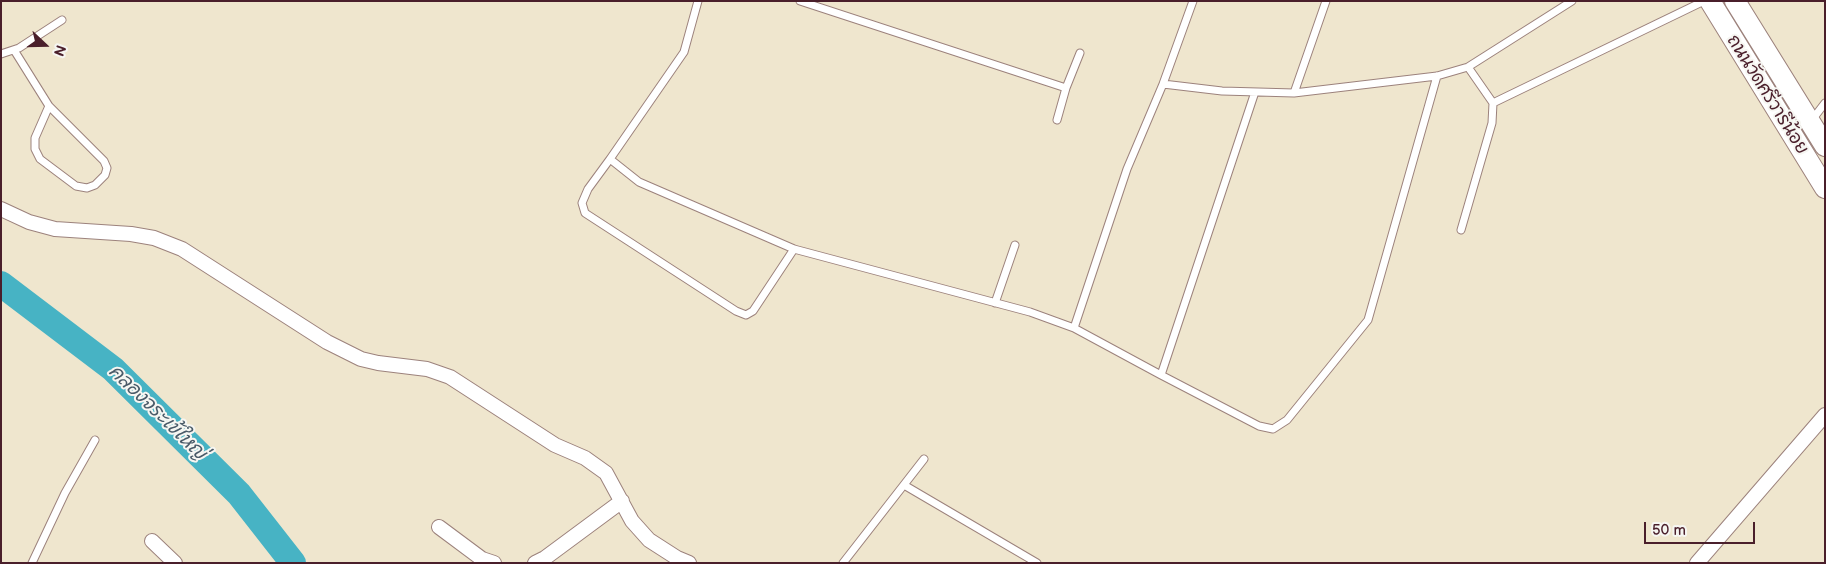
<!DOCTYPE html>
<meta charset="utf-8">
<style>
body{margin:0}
#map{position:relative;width:1826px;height:564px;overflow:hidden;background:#efe6ce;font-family:"Balsamiq Sans",sans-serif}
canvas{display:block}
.frame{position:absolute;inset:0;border:2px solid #4a1f2b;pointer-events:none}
.north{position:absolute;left:20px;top:20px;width:50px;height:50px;-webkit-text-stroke:4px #f6f6f2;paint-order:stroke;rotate:111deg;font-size:14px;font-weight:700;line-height:20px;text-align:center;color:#4a1f2b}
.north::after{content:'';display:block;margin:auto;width:18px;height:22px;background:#4a1f2b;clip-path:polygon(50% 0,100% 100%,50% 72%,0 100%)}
.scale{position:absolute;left:1644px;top:522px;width:111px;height:22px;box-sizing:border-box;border:2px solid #4a1f2b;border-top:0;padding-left:6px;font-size:15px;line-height:18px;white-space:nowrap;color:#4a1f2b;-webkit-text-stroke:4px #f6f6f2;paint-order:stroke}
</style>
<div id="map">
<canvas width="1826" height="564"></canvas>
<div class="frame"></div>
<div class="north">N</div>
<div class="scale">50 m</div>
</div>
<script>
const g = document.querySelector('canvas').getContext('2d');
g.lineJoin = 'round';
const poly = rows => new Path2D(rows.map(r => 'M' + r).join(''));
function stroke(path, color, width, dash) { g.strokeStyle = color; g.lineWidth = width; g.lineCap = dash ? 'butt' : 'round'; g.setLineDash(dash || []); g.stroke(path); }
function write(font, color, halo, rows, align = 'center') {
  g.font = font + ' "Balsamiq Sans","Playpen Sans Thai",sans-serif'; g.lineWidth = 4; g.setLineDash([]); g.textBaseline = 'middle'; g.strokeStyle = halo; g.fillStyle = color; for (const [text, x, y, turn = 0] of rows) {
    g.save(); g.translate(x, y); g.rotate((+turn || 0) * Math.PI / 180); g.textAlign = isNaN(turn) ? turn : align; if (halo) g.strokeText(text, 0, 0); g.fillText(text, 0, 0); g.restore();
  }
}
const river = poly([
 [1,284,113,369,239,494,293,563]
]);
const lane = poly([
 [698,1,684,52,610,159,639,182,794,249,1030,312,1074,328,1161,375],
 [800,1,1066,88],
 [14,50,49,106,104,161,107,168,105,175,95,185,87,188,76,186,40,159,35,149,35,138,49,106],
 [1,54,19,48,62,20],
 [1163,84,1222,91,1294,93,1437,76,1468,67,1572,1],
 [1255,92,1161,375,1259,426,1273,429,1287,420,1368,320,1437,76],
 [1294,93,1326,1],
 [1493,103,1704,1],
 [1057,120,1066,88,1080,53],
 [1812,120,1825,103],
 [610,159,588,189,582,203,585,213,736,311,746,315,753,311,794,249],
 [1461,230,1492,123,1493,103,1468,67],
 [995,303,1015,245],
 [1074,328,1127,169,1163,84,1193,1],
 [904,485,1037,563],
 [32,563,65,493,95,440],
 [843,563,924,459]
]);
const street = poly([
 [1,209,29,222,55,229,131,234,154,238,182,249,327,342,361,359,378,363,427,369,450,377,555,445,585,458,606,473,632,521,649,540,677,558,689,563],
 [439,527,482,559,494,563],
 [152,541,175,563],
 [535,563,545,558,622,501],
 [1697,563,1825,415]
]);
const secondary = poly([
 [1710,1,1825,188],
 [1735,1,1825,146]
]);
const streetNames = [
 ["ถนนวัดศรีวารีน้อย",1767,95,58]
];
const waterNames = [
 ["คลองจระเข้ใหญ่",157,413,44]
];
stroke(river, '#47b3c4', 26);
stroke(lane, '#9c827c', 9);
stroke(street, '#9c827c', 16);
stroke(secondary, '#9c827c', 22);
stroke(lane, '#fff', 7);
stroke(street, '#fff', 14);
stroke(secondary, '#fff', 20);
write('18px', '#4a1f2b', '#f6f6f2', streetNames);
write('italic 19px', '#495a68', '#f6f6f2', waterNames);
</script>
